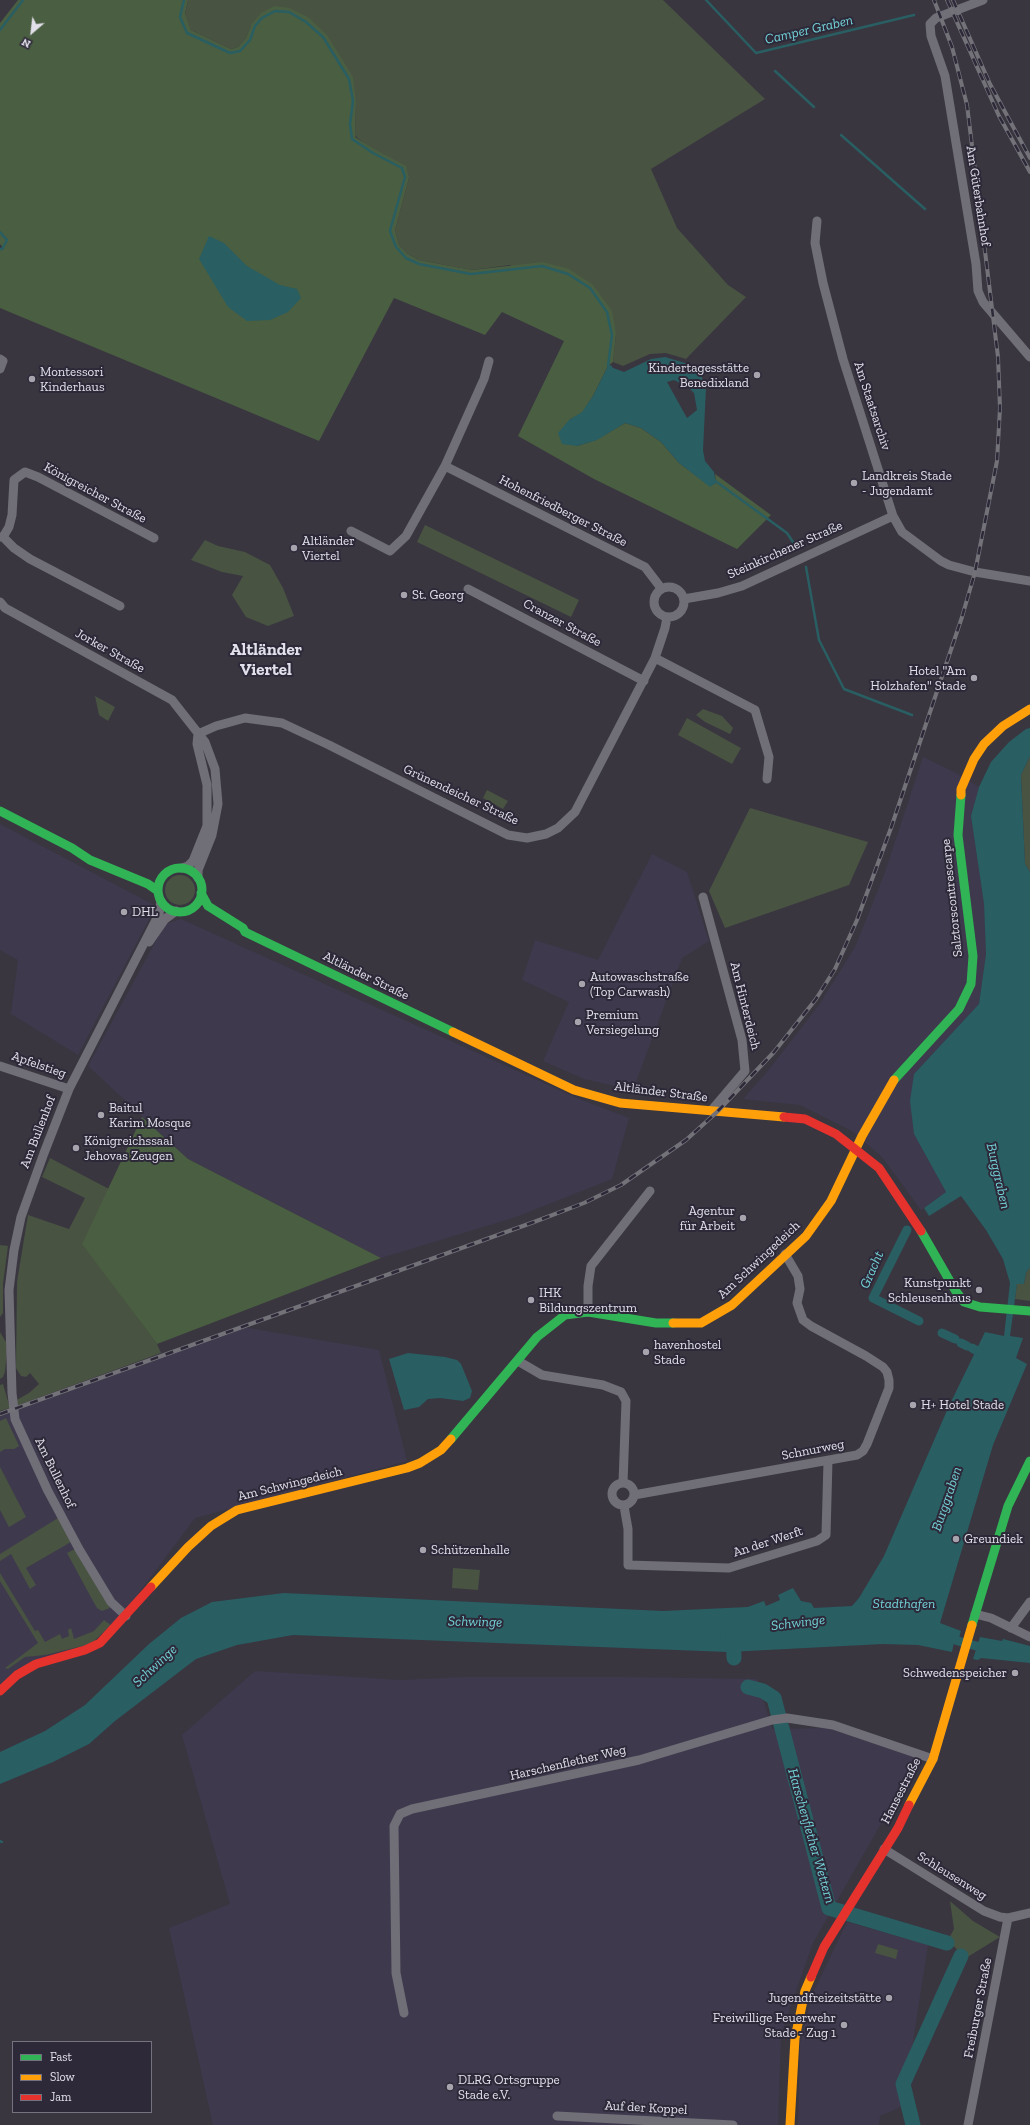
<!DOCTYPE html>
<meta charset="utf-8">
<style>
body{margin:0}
#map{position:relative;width:1030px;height:2125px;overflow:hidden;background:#393640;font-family:"Zilla Slab",serif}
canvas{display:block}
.legend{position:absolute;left:12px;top:2041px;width:140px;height:72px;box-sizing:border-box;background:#2d2939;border:1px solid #757280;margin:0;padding:5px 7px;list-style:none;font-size:12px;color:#e2e0ea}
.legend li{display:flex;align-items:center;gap:8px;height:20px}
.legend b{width:20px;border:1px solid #757280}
.north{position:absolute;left:12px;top:12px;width:40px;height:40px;-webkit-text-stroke:3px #2d2939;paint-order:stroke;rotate:208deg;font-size:11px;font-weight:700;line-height:16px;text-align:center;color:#e2e0ea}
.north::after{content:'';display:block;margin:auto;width:14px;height:18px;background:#e2e0ea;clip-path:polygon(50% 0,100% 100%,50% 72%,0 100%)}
</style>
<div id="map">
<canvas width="1030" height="2125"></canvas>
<ul class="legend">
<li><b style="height:5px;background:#30b455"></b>Fast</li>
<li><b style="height:5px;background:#ff9f0a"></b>Slow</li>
<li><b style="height:5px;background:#e5322d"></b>Jam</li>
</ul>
<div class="north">N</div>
</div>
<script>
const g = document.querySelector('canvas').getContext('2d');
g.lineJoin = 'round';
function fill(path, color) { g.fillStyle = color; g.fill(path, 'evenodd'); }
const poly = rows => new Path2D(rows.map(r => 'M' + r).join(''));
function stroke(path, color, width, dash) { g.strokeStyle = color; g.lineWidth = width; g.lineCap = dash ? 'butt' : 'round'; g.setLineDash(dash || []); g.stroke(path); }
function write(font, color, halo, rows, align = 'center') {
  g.font = font + ' "Zilla Slab",serif'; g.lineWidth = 4; g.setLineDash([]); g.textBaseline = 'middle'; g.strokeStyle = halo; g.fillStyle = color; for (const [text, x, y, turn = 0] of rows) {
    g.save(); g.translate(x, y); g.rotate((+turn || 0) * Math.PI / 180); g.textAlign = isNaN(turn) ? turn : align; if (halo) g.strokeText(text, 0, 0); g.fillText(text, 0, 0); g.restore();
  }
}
const built = poly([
 [923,757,954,772,979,787,971,816,984,904,986,954,979,1004,914,1074,914,1134,946,1192,921,1210,882,1157,852,1131,800,1105,743,1099,767,1072,819,1005,855,947,884,875],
 [0,824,156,906,78,1055,11,1014,18,960,0,950],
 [652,854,687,872,709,941,682,958,633,1090,584,1079,543,1061,569,1002,522,980,535,940,598,960],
 [181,919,579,1099,629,1118,612,1179,516,1217,381,1258,188,1159,88,1066,165,924],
 [242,1327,379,1350,407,1461,195,1518,123,1614,107,1631,0,1687,0,1416],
 [255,1671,401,1680,467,1677,622,1677,757,1679,772,1729,827,1728,915,1756,911,1771,813,1943,781,2034,778,2125,213,2125,169,1928,230,1904,182,1735],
 [847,1922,928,1945,903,2106,880,2116,879,2125,798,2125,800,2044,812,1995]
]);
const green = poly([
 [188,0,663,0,765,99,651,169,677,228,728,285,746,297,686,359,666,353,650,354,623,366,613,362,616,334,510,265,472,270,419,260,408,254,399,245,395,230,409,178,355,136,356,102,251,25,246,38,238,47,231,49,191,30,185,15],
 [425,525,579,600,571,617,417,542],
 [205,540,218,546,245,552,270,565,283,588,294,616,268,626,246,617,232,595,243,576,222,572,191,560],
 [95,696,115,707,108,721,99,715],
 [703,709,722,716,733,728,730,734,705,722,696,715],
 [687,718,741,748,732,764,678,735],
 [1030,756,1030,872,1025,864,1021,775],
 [487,790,508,801,503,809,483,798],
 [750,808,868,842,849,885,725,928,709,891],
 '165 890a15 15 0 1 1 30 0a15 15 0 1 1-30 0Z',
 [50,1158,109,1189,83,1244,157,1344,161,1353,16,1406,15,1401,29,1393,39,1384,30,1373,26,1377,21,1376,16,1368,17,1282,28,1215,69,1229,85,1198,42,1177],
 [0,1245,8,1246,3,1284,3,1313,0,1317],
 [1030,1267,1030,1301,1015,1299,1017,1283,1024,1284,1026,1273],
 [0,1332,6,1342,7,1351,5,1372,3,1377,0,1379],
 [3,1384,10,1408,0,1411,0,1385],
 [6,1418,19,1446,14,1449,5,1449,0,1452,0,1421],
 [0,1467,26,1517,9,1527,0,1510],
 [58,1518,71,1542,26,1568,36,1585,30,1589,11,1554,0,1561,0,1554],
 [75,1549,104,1597,110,1608,102,1611,97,1608,93,1601,67,1553],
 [453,1568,480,1570,478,1590,452,1588],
 [0,1573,35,1631,38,1630,45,1642,60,1634,62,1639,69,1636,68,1630,71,1628,74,1639,94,1631,104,1620,111,1625,91,1644,45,1655,25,1657,8,1669,5,1668,38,1643,0,1581],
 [950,1901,973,1921,1000,1937,961,1961,963,1956,948,1940,954,1929],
 [878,1944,898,1950,896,1959,875,1953]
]);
const forest = poly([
 [18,0,188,0,185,14,191,30,231,49,238,47,246,38,251,25,261,13,274,6,289,8,308,17,327,35,353,77,356,102,355,137,374,149,406,166,409,178,395,230,399,245,408,254,419,260,472,270,543,262,569,269,593,285,612,311,616,334,613,362,608,366,593,396,582,413,569,420,577,446,596,440,625,423,641,428,661,442,679,463,710,486,716,483,715,474,771,515,737,549,594,479,518,436,564,341,502,312,485,335,394,298,319,441,0,308,0,250,4,249,0,244,0,23],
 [142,1117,188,1159,381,1258,157,1344,82,1244]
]);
const water = poly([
 [209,236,224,243,247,266,280,285,297,289,301,298,288,312,270,320,247,321,228,307,199,259],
 [665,357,685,363,701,375,706,388,703,450,705,461,714,472,716,483,710,487,679,463,661,442,641,428,625,423,597,440,577,446,562,444,558,433,569,420,582,412,593,396,608,366,624,372,651,359],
 [674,380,688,387,694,393,697,410,687,418,667,382],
 [1030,728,1030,756,1021,775,1025,864,1030,872,1030,1267,1026,1273,1024,1284,1017,1284,1010,1336,1023,1338,1016,1358,1027,1364,993,1445,940,1623,961,1631,959,1638,955,1637,952,1652,918,1645,883,1644,728,1652,293,1635,237,1645,196,1659,115,1721,89,1744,53,1762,0,1784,0,1752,45,1731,85,1705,149,1644,181,1618,212,1602,284,1593,663,1611,748,1607,764,1601,766,1606,780,1600,778,1595,793,1588,801,1601,811,1603,814,1608,852,1606,859,1598,884,1556,948,1408,985,1332,1004,1336,1010,1283,1003,1259,986,1230,961,1196,929,1216,924,1208,946,1192,914,1134,910,1101,914,1074,979,1004,986,954,984,904,971,816,979,787,991,762,1009,742,1026,729],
 [408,1353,445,1357,457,1360,461,1364,472,1391,470,1398,463,1401,440,1398,428,1399,419,1407,404,1410,389,1359],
 [980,1637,1002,1641,1003,1639,1030,1646,1030,1663,981,1658,978,1660,973,1659]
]);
const stream = poly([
 [184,0,180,17,187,33,230,53,240,51,250,40,255,26,262,18,275,11,289,12,306,22,323,37,349,79,353,101,350,124,352,139,373,153,402,168,405,177,390,231,396,247,406,258,419,264,471,274,542,266,568,274,590,288,607,312,612,335,608,366,611,367],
 [706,0,756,53,914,15],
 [0,30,23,0],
 [775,71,814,107],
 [841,135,925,209],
 [0,232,7,240,2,249,0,249],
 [714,480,787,533,795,545],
 [806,567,819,640,844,689,912,715],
 [0,1841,2,1842]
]);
const canal = poly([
 [907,1230,873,1298,919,1321],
 [942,1333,955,1339],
 [961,1343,967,1346],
 [972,1348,987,1356],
 [944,1637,987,1649]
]);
const river = poly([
 [733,1631,734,1658],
 [748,1687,763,1691,774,1698,829,1908,947,1943],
 [913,2125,903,2084,961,1956]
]);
const street = poly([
 [983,0,936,18,930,24,931,36,945,76,976,264,978,291,983,302,1030,357],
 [817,221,815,243,823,283,843,359,893,516,902,532,941,561,949,565,975,572,1030,581],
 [0,359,3,361,0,369],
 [489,361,484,379,445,466,645,567,661,588],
 [351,531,390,551,406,536,445,466],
 [0,537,3,537,14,548,30,559,120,606],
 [3,537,9,527,12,515,14,480,25,472,38,477,154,538],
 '654 602a15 15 0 1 1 30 0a15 15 0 1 1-30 0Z',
 [468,589,644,681],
 [684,599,718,593,742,586,893,516],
 [0,602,5,608,172,700,205,742,215,769,218,804,212,835,198,870,198,878],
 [655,658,755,710,769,757,767,779],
 [198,734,216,726,245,718,282,723,329,745,508,835,527,838,546,834,558,828,575,812,655,658,665,628,667,617],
 [182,868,188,866,193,861,207,826,207,785,197,744,198,734],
 [703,897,742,1040,745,1071,711,1111],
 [149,942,165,919,176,911],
 [0,1066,69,1089],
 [588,1312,588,1286,591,1266,650,1191],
 [518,1361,542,1375,603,1385,621,1392,626,1401,623,1483],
 '612 1494a11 11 0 1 1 22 0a11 11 0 1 1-22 0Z',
 [634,1495,857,1455,863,1451,867,1444,889,1388,889,1380,887,1372,883,1367,866,1356,811,1326,803,1320,797,1303,800,1289,798,1276,785,1254],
 [624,1506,628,1529,628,1565,729,1568,817,1541,826,1535,828,1461],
 [975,1614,991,1618,1030,1637],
 [126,1616,111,1602,79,1549,48,1491,15,1419,12,1393,9,1290,14,1250,21,1217,44,1153,69,1089,159,914,161,901],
 [1011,1628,1030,1602],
 [884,1849,984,1911,1000,1917,1008,1918,1030,1913],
 [404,2013,396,1973,394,1826,400,1814,412,1809,639,1760,772,1720,787,1718,833,1725,933,1759],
 [557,2116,733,2125],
 [968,2125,1008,1918]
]);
const fast = poly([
 [0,811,72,848,90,860,148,884,158,891],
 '158 890a22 22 0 1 1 44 0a22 22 0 1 1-44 0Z',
 [201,893,208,906,243,928,245,932,453,1032],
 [894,1080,959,1009,971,984,973,956,958,835,961,795],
 [921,1231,955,1290,964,1302,980,1307,1030,1311],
 [451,1439,537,1337,565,1315,588,1312,656,1323,673,1323],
 [972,1625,1008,1506,1030,1461]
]);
const slow = poly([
 [961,795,961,789,974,759,984,744,1003,726,1030,709],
 [453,1032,574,1090,620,1103,784,1117],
 [673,1323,701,1323,732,1305,806,1236,831,1201,862,1136,894,1080],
 [151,1587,188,1547,211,1526,237,1510,407,1468,420,1463,441,1450,451,1439],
 [909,1805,933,1759,972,1625],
 [790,2125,795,2038,805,1991,811,1977]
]);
const jam = poly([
 [784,1117,805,1119,836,1134,879,1168,921,1231],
 [0,1691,17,1675,36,1664,85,1650,100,1643,151,1587],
 [811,1977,824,1947,898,1828,909,1805]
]);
const rail = poly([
 [947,0,999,116,1030,172],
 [953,0,990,84,1030,158],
 [0,1414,534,1222,584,1203,621,1185,686,1140,717,1112,774,1052,816,999,835,969,857,920,891,828,962,617,975,572,997,461,1000,408,998,357,967,105,952,47,934,0]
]);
const markers = [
 [757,375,4,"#a7a4ae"],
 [32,379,4,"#a7a4ae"],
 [854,483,4,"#a7a4ae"],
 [294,548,4,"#a7a4ae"],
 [404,595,4,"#a7a4ae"],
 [974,678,4,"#a7a4ae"],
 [124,912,4,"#a7a4ae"],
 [582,984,4,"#a7a4ae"],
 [578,1022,4,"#a7a4ae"],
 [101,1115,4,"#a7a4ae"],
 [76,1148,4,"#a7a4ae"],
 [743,1218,4,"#a7a4ae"],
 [979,1290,4,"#a7a4ae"],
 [531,1300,4,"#a7a4ae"],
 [646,1352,4,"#a7a4ae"],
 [913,1405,4,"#a7a4ae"],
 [956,1539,4,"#a7a4ae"],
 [423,1550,4,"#a7a4ae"],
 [1015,1673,4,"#a7a4ae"],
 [889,1998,4,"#a7a4ae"],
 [844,2025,4,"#a7a4ae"],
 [450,2087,4,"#a7a4ae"]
];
const streetNames = [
 ["Am Güterbahnhof",978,196,81],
 ["Am Staatsarchiv",872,406,72],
 ["Königreicher Straße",95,493,28],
 ["Hohenfriedberger Straße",563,511,27],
 ["Steinkirchener Straße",785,550,-24],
 ["Cranzer Straße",562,623,28],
 ["Jorker Straße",110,651,29],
 ["Grünendeicher Straße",461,795,25],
 ["Salztorscontrescarpe",952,898,-96],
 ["Altländer Straße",366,976,26],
 ["Am Hinterdeich",745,1006,76],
 ["Apfelstieg",39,1065,19],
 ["Altländer Straße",661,1092,7],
 ["Am Bullenhof",38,1132,-69],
 ["Am Schwingedeich",759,1260,-43],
 ["Schnurweg",813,1450,-11],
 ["Am Bullenhof",55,1473,64],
 ["Am Schwingedeich",290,1484,-14],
 ["An der Werft",768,1542,-18],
 ["Harschenflether Weg",568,1763,-13],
 ["Hansestraße",901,1791,-63],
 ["Schleusenweg",952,1876,32],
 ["Freiburger Straße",978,2008,-79],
 ["Auf der Koppel",646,2108,3]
];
const poiNames = [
 ["Kindertagesstätte",749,368,"right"],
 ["Benedixland",749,383,"right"],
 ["Montessori",40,372],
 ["Kinderhaus",40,387],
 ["Landkreis Stade",862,476],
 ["- Jugendamt",862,491],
 ["Altländer",302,541],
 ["Viertel",302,556],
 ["St. Georg",412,595],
 ["Hotel \"Am",966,671,"right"],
 ["Holzhafen\" Stade",966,686,"right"],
 ["DHL",132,912],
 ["Autowaschstraße",590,977],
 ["(Top Carwash)",590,992],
 ["Premium",586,1015],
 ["Versiegelung",586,1030],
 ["Baitul",109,1108],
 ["Karim Mosque",109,1123],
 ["Königreichssaal",84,1141],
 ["Jehovas Zeugen",84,1156],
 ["Agentur",735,1211,"right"],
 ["für Arbeit",735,1226,"right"],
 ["Kunstpunkt",971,1283,"right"],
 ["Schleusenhaus",971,1298,"right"],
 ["IHK",539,1293],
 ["Bildungszentrum",539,1308],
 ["havenhostel",654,1345],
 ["Stade",654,1360],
 ["H+ Hotel Stade",921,1405],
 ["Greundiek",964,1539],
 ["Schützenhalle",431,1550],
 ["Schwedenspeicher",1007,1673,"right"],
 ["Jugendfreizeitstätte",881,1998,"right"],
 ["Freiwillige Feuerwehr",836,2018,"right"],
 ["Stade - Zug 1",836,2033,"right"],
 ["DLRG Ortsgruppe",458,2080],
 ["Stade e.V.",458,2095]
];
const waterNames = [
 ["Camper Graben",809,30,-13],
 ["Burggraben",998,1176,77],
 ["Gracht",872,1270,-66],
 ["Burggraben",947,1499,-71],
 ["Stadthafen",904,1604],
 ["Schwinge",475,1622,1],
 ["Schwinge",798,1623,-7],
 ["Schwinge",155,1666,-43],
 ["Harschenflether Wettern",811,1836,74]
];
const districtNames = [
 ["Altländer",266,650],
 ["Viertel",266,670]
];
fill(built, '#3e394d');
fill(green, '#485342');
fill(forest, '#4a5e41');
fill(water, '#295e62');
stroke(stream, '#295e62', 2.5);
stroke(canal, '#295e62', 9);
stroke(river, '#295e62', 15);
stroke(street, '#706e76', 9);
stroke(fast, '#30b455', 9);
stroke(slow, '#ff9f0a', 9);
stroke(jam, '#e5322d', 9);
stroke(rail, '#747279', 4);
stroke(rail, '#2d2939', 2.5, [8]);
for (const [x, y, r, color] of markers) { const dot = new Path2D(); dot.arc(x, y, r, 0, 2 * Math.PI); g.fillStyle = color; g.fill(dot); stroke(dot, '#2d2939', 1.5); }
write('13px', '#e2e0ea', '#2d2939', streetNames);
write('13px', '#e2e0ea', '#2d2939', poiNames, 'left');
write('italic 14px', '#73d3d8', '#2d2939', waterNames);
write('bold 17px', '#e2e0ea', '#2d2939', districtNames);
</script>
